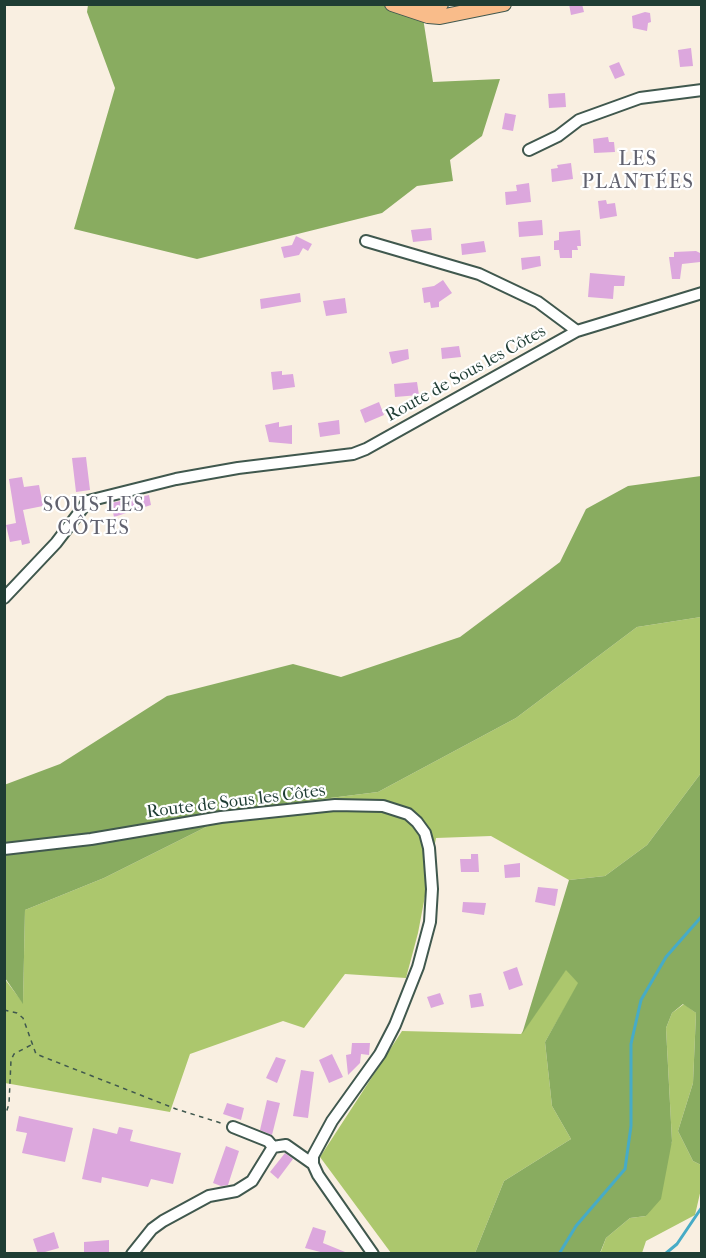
<!DOCTYPE html>
<meta charset="utf-8">
<style>
body{margin:0}
#map{position:relative;width:706px;height:1258px;overflow:hidden;background:#f9efe1;font-family:"IM FELL French Canon",serif}
canvas{display:block}
.frame{position:absolute;inset:0;border:6px solid #1f3d34;pointer-events:none}
</style>
<div id="map">
<canvas width="706" height="1258"></canvas>
<div class="frame"></div>
</div>
<script>
const g = document.querySelector('canvas').getContext('2d');
g.lineJoin = 'round';
function fill(path, color) { g.fillStyle = color; g.fill(path, 'evenodd'); }
const poly = rows => new Path2D(rows.map(r => 'M' + r).join(''));
function stroke(path, color, width, dash) { g.strokeStyle = color; g.lineWidth = width; g.lineCap = dash ? 'butt' : 'round'; g.setLineDash(dash || []); g.stroke(path); }
function write(font, color, halo, rows, align = 'center') {
  g.font = font + ' "IM FELL French Canon",serif'; g.lineWidth = 4.5; g.setLineDash([]); g.textBaseline = 'middle'; g.strokeStyle = halo; g.fillStyle = color; for (const [text, x, y, turn = 0] of rows) {
    g.save(); g.translate(x, y); g.rotate((+turn || 0) * Math.PI / 180); g.textAlign = isNaN(turn) ? turn : align; if (halo) g.strokeText(text, 0, 0); g.fillText(text, 0, 0); g.restore();
  }
}
const green = poly([
 [701,617,701,773,647,845,605,876,569,880,491,836,436,838,418,933,406,978,345,974,304,1028,283,1021,190,1054,170,1112,5,1083,4,978,23,1003,25,910,104,878,242,809,378,792,516,718,637,627],
 [566,969,579,983,545,1042,552,1106,571,1139,504,1181,475,1253,391,1253,320,1157,402,1031,521,1034],
 [684,1004,696,1013,693,1083,678,1131,693,1161,701,1165,701,1189,695,1215,646,1241,642,1253,600,1254,606,1238,630,1218,646,1216,672,1141,666,1028,672,1013]
]);
const forest = poly([
 [88,5,421,5,433,82,500,79,482,136,450,160,453,181,417,186,382,213,197,259,74,229,115,88,87,12],
 [701,476,701,617,637,627,516,718,378,792,242,809,104,878,25,910,23,1004,5,978,4,785,60,764,167,696,293,664,341,677,460,637,560,562,586,509,628,486],
 [701,773,701,1165,693,1161,678,1131,693,1083,696,1013,683,1004,672,1013,666,1028,672,1141,661,1199,646,1216,630,1218,606,1238,600,1253,475,1253,504,1181,571,1139,552,1106,545,1042,578,983,566,970,522,1034,569,880,605,876,647,845]
]);
const stream = poly([
 [559,1254,576,1226,625,1169,631,1126,631,1044,641,1000,666,957,702,916],
 [665,1254,677,1244,702,1207]
]);
const building = poly([
 [569,4,582,4,584,12,571,15],
 [645,12,650,13,651,22,648,23,647,31,633,28,632,16],
 [691,48,693,66,680,67,678,50],
 [619,62,625,75,615,79,609,66],
 [565,93,566,107,549,108,548,94],
 [505,113,516,115,513,131,502,129],
 [608,137,609,142,614,142,615,152,594,153,593,139],
 [571,163,573,179,552,182,551,169,558,168,557,165],
 [529,183,531,202,506,205,505,192,517,191,516,185],
 [606,200,607,204,615,203,617,216,600,219,598,201],
 [542,220,543,235,519,237,518,222],
 [431,228,432,240,413,242,411,230],
 [580,230,581,246,577,246,578,250,572,250,572,258,560,258,559,250,554,250,554,241,559,240,559,232],
 [296,236,312,244,308,251,303,248,299,255,284,258,281,247,292,245],
 [484,241,486,252,462,255,461,244],
 [696,251,700,253,700,262,682,264,680,279,672,279,669,257,674,257,674,252],
 [540,256,541,266,522,270,521,258],
 [590,273,625,276,624,286,614,286,613,299,588,297],
 [443,280,452,293,439,302,439,307,431,308,430,302,424,303,422,288,434,286],
 [300,293,301,302,261,309,260,299],
 [345,298,347,313,326,316,323,301],
 [459,346,461,357,442,359,441,348],
 [408,349,409,359,392,364,389,352],
 [282,371,282,375,293,374,295,387,273,390,271,372],
 [417,382,419,395,395,397,394,384],
 [379,402,384,415,365,423,360,410],
 [339,420,340,434,320,437,318,423],
 [279,422,279,427,292,425,292,444,269,442,265,425],
 [86,457,90,490,76,492,72,458],
 [22,477,24,487,39,485,43,506,23,510,30,543,22,545,21,540,10,542,6,525,16,523,9,479],
 [149,495,151,505,114,517,111,503],
 [471,854,478,854,479,872,461,872,460,859,471,859],
 [520,863,520,877,505,878,504,865],
 [538,887,558,889,555,906,535,902],
 [463,902,486,903,484,915,462,912],
 [517,967,523,985,509,990,503,972],
 [440,993,444,1004,431,1008,427,997],
 [481,993,484,1006,471,1008,469,995],
 [352,1043,370,1043,369,1055,361,1054,360,1063,348,1075,346,1055,351,1054],
 [332,1054,343,1077,329,1083,319,1060],
 [276,1057,286,1060,277,1083,266,1078],
 [301,1070,314,1072,308,1118,293,1116],
 [267,1100,280,1103,272,1135,260,1130],
 [227,1103,244,1108,241,1120,223,1114],
 [19,1116,73,1128,65,1162,22,1153,27,1133,16,1131],
 [119,1127,133,1130,130,1141,181,1153,173,1184,151,1179,148,1187,102,1177,101,1183,82,1179,93,1128,117,1134],
 [226,1146,239,1151,228,1185,221,1186,213,1183],
 [285,1153,293,1159,278,1179,270,1172],
 [313,1227,326,1231,323,1243,350,1254,328,1254,305,1248],
 [54,1232,59,1248,38,1254,33,1239],
 [109,1240,109,1254,84,1252,84,1242]
]);
const path = poly([
 [4,1010,17,1013,23,1018,36,1054,176,1109,224,1124],
 [4,1119,9,1104,11,1060,14,1054,31,1045]
]);
const minor = poly([
 [529,150,558,136,579,120,640,98,702,90],
 [366,241,479,274,538,302,577,331],
 [4,598,56,543,88,501,176,479,238,468,353,454,366,449,577,331,702,293],
 [4,849,91,839,221,817,335,805,383,806,408,814,417,822,425,833,429,848,432,889,430,922,418,967,395,1025,380,1054,332,1121,313,1156,313,1164,318,1175,373,1254],
 [233,1127,268,1141,273,1147],
 [132,1254,152,1229,163,1221,209,1196,236,1191,252,1181,273,1147,286,1145,313,1164]
]);
const major = poly([
 [392,4,428,16,440,17,504,4],
 [407,5,441,4]
]);
const streetNames = [
 ["Route de Sous les Côtes",466,374,-29],
 ["Route de Sous les Côtes",236,802,-7]
];
const neighbourhoodNames = [
 ["LES",638,160],
 ["PLANTÉES",638,183],
 ["SOUS LES",94,506],
 ["CÔTES",94,529]
];
fill(green, '#acc76d');
fill(forest, '#89ac60');
stroke(stream, '#47abc6', 3);
fill(building, '#dca7dd');
stroke(minor, '#40584e', 14);
stroke(major, '#40584e', 16);
stroke(path, '#40584e', 1.5, [4.5, 4.5]);
stroke(minor, '#fff', 10);
stroke(major, '#f9bc8a', 14);
write('18px', '#1f3d34', '#fff', streetNames);
g.letterSpacing = '1.5px';
write('20px', '#61626f', '#fff', neighbourhoodNames);
g.letterSpacing = '0px';
</script>
